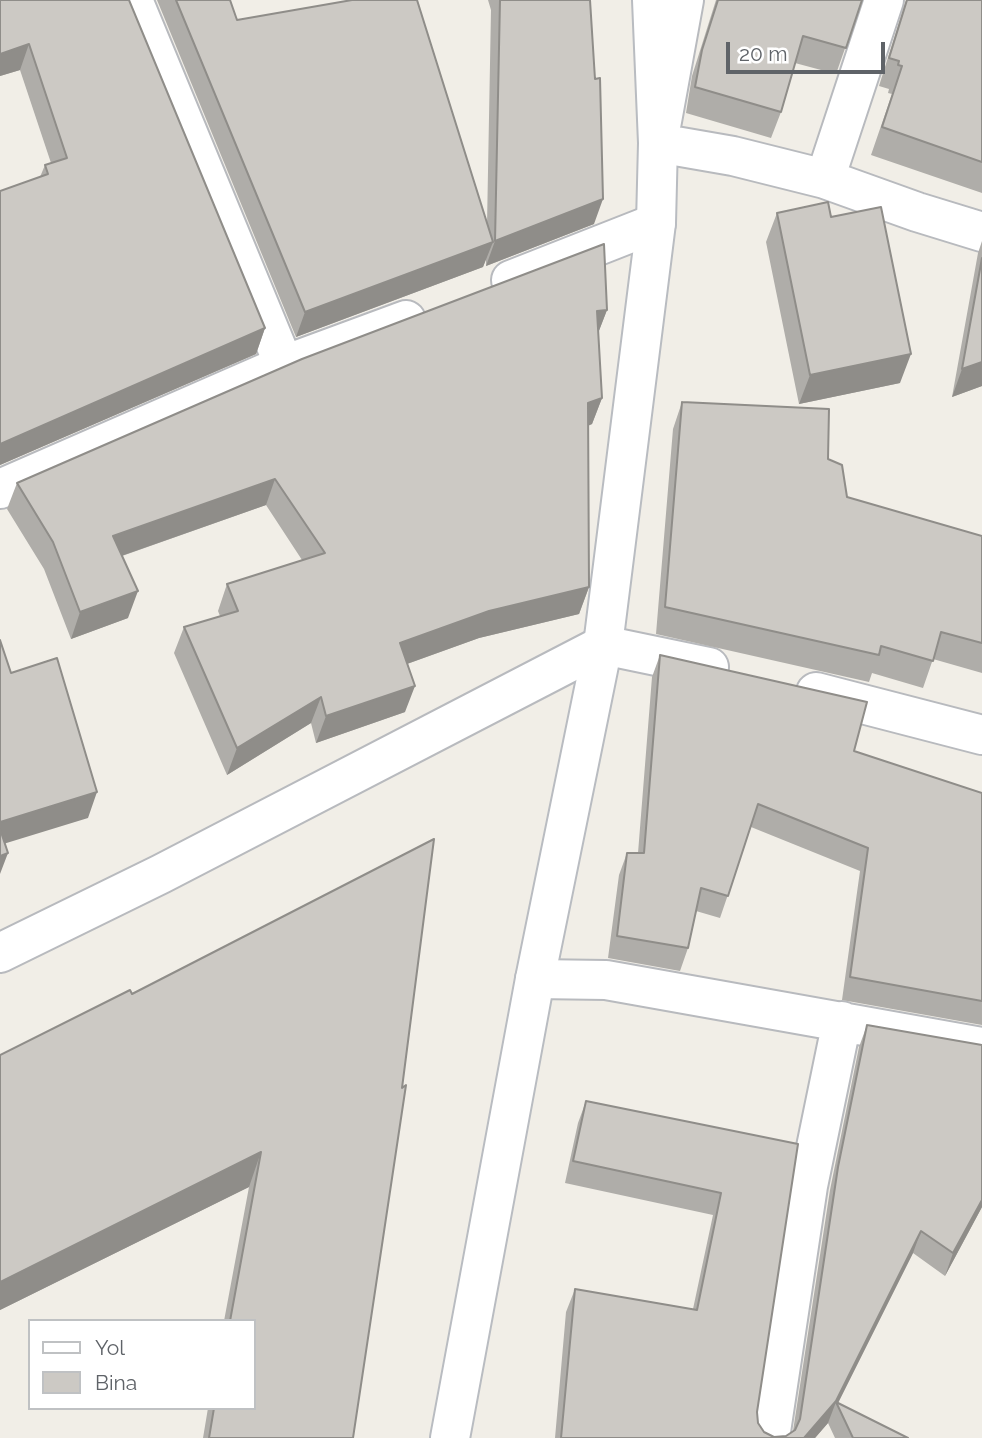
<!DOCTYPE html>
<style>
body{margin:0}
#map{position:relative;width:982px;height:1438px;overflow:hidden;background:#f1eee7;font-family:Raleway,sans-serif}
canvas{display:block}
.legend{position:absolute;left:28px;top:1319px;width:228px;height:91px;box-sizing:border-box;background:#fff;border:2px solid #bfc1c3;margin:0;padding:9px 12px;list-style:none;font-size:21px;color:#5f6368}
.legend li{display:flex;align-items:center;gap:14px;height:35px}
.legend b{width:35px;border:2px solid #bfc1c3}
.scale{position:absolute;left:726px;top:42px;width:159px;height:32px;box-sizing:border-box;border:4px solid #5f6368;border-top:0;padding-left:9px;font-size:21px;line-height:24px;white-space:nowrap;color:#5f6368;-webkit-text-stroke:5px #fff;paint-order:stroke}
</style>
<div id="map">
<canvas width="982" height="1438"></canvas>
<ul class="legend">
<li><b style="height:9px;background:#fff"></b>Yol</li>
<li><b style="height:19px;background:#ccc9c4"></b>Bina</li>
</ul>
<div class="scale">20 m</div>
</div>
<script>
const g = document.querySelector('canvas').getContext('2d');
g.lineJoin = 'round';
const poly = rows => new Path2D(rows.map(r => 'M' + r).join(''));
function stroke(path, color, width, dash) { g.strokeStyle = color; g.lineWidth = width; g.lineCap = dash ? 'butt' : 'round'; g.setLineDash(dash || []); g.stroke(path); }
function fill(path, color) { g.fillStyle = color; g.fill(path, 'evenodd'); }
const street = poly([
 [133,0,284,365],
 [684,0,658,143,733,156,825,179,917,212,982,232],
 [825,179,884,0],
 [511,280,656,223],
 [0,489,284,365,406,320],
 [816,692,982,735],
 [0,953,161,874,603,645,709,667],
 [535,979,606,980,982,1047],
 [770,1438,808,1186,842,1021]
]);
const secondary = poly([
 [450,1438,535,979,603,645,656,223,658,143,652,0]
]);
const wall = poly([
 [0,0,265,328,256,354,0,465,0,191,40,177,45,165,51,163,20,70,0,76],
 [157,0,230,0,237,20,487,225,491,10,488,0,590,0,594,224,486,266,486,259,483,267,296,337],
 [716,0,862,0,836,74,795,63,781,112,771,138,686,113,692,76],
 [906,0,982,0,982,193,871,155,892,94,888,93,889,89,879,86],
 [777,213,831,217,900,383,799,404,766,242],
 [982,241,982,386,952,397,978,253],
 [607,310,598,333,602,398,592,424,588,426,589,587,579,614,479,638,407,664,405,712,316,743,311,723,227,775,174,653,184,627,220,616,218,611,227,584,302,560,266,505,122,556,128,618,71,639,44,569,7,509,17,483],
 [682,402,828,459,847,497,982,536,982,673,933,659,923,688,872,673,869,682,656,634,673,429],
 [660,655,854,751,982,793,982,1025,842,1000,860,871,751,827,720,918,696,911,688,948,680,971,608,958,619,875,627,853,638,853,652,677],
 [434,839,353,1438,203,1438,208,1408,254,1408,254,1321,224,1321,249,1187,0,1310,0,1055,132,994],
 [867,1025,982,1207,945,1276,913,1253,838,1403,908,1438,835,1438,828,1423,815,1438,555,1438,566,1312,575,1289,693,1309,713,1215,565,1183,578,1123,586,1101,798,1144,757,1412,758,1423,764,1432,774,1437,786,1436,793,1431,830,1190,859,1047]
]);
const shadedWall = poly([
 [29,44,20,70,0,76,0,54],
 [603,199,594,224,486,266,495,241],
 [493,242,483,267,296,337,305,312],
 [607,310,597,336,597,311],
 [265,328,256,354,0,465,0,444],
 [911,354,900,383,799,404,810,375],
 [982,362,982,386,952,397,962,369],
 [602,398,592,424,579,429,588,403],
 [275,479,266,505,104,562,113,536],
 [589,587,579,614,479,638,390,670,400,643,489,611],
 [138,591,128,618,71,639,80,612],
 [415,686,405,712,316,743,326,716],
 [321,697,311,723,227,775,237,748],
 [97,792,88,818,0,845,0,822],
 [8,853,0,874,0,856],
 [261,1152,249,1187,0,1310,0,1282],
 [982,1200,982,1207,945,1276,953,1253],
 [921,1231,913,1253,837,1405,836,1402,828,1423,815,1438,804,1438]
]);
const building = poly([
 [0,0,129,0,265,328,0,444,0,191,48,174,45,165,67,158,29,44,0,54,0,0],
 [176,0,230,0,237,20,352,0,417,0,493,242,305,312,176,0],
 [500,0,590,0,595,79,600,78,603,199,495,241,500,0],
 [718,0,862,0,846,48,803,36,781,112,695,87,702,50,718,0],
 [907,0,982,0,982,162,882,127,902,66,898,65,899,61,889,58,907,0],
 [828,202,831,217,881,207,911,354,810,375,777,213,828,202],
 [604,244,607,310,597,311,602,398,588,403,589,587,489,611,400,643,415,686,326,716,321,697,237,748,184,627,238,611,227,584,325,553,275,479,113,536,138,591,80,612,53,542,17,483,302,359,604,244],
 [982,258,982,362,962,369,982,258],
 [682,402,829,409,828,459,842,465,847,497,982,536,982,643,941,632,933,661,881,646,879,655,665,607,682,402],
 [0,640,11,673,57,658,97,792,0,822,0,640],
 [660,655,867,702,854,751,982,793,982,1001,850,977,868,848,758,804,728,896,701,888,688,948,617,936,627,853,644,853,660,655],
 [0,829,8,853,0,856,0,829],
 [434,839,402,1088,406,1085,353,1438,209,1438,214,1408,254,1408,254,1321,230,1321,261,1152,0,1282,0,1055,130,990,132,994,434,839],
 [867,1025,982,1045,982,1200,953,1253,921,1231,836,1401,804,1438,561,1438,575,1289,697,1310,721,1193,573,1161,586,1101,798,1144,757,1412,758,1423,764,1432,774,1437,786,1436,795,1430,800,1419,838,1167,867,1025],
 [836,1402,908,1438,853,1438,836,1402]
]);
stroke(street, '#b8babe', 42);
stroke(secondary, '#b9bcc1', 42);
stroke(street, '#fff', 38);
stroke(secondary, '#fff', 38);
fill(wall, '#afada9');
fill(shadedWall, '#8f8d89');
fill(building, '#ccc9c4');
stroke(building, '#8f8d89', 2);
</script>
